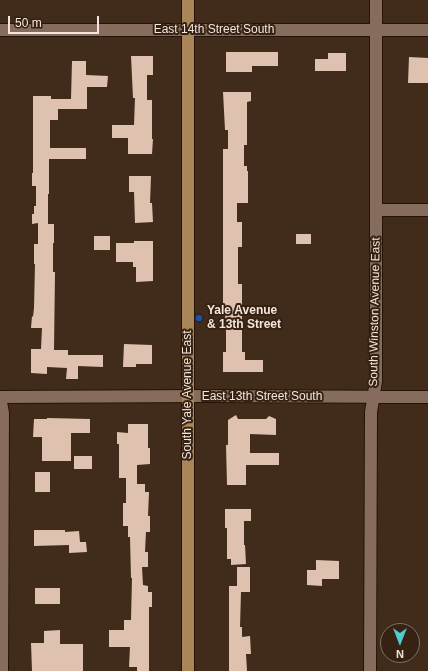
<!DOCTYPE html>
<style>
body{margin:0}
#map{position:relative;width:428px;height:671px;overflow:hidden;background:#412c1c;font-family:Arial,sans-serif}
canvas{display:block}
.north{position:absolute;left:380px;top:623px;width:40px;height:40px;box-sizing:border-box;background:#362213;border:1px solid #827064;border-radius:50%;rotate:180deg;font-size:11px;font-weight:700;line-height:16px;text-align:center;color:#f5e6dd}
.north::after{content:'';display:block;margin:auto;width:14px;height:18px;background:#51ccd1;clip-path:polygon(50% 0,100% 100%,50% 72%,0 100%)}
.scale{position:absolute;left:8px;top:16px;width:91px;height:18px;box-sizing:border-box;border:2px solid #f5e6dd;border-top:0;padding-left:5px;font-size:12px;line-height:14px;white-space:nowrap;color:#f5e6dd;-webkit-text-stroke:3px #362213;paint-order:stroke}
</style>
<div id="map">
<canvas width="428" height="671"></canvas>
<div class="north">N</div>
<div class="scale">50 m</div>
</div>
<script>
const g = document.querySelector('canvas').getContext('2d');
g.lineJoin = 'round';
function fill(path, color) { g.fillStyle = color; g.fill(path, 'evenodd'); }
const poly = rows => new Path2D(rows.map(r => 'M' + r).join(''));
function stroke(path, color, width, dash) { g.strokeStyle = color; g.lineWidth = width; g.lineCap = dash ? 'butt' : 'round'; g.setLineDash(dash || []); g.stroke(path); }
function write(font, color, halo, rows, align = 'center') {
  g.font = font + ' Arial,sans-serif'; g.lineWidth = 4; g.setLineDash([]); g.textBaseline = 'middle'; g.strokeStyle = halo; g.fillStyle = color; for (const [text, x, y, turn = 0] of rows) {
    g.save(); g.translate(x, y); g.rotate((+turn || 0) * Math.PI / 180); g.textAlign = isNaN(turn) ? turn : align; if (halo) g.strokeText(text, 0, 0); g.fillText(text, 0, 0); g.restore();
  }
}
const building = poly([
 [226,52,278,52,278,66,252,66,252,72,226,72],
 [328,53,346,53,346,71,315,71,315,59,328,59],
 [131,56,153,56,153,75,147,75,147,100,152,100,152,139,153,139,152,154,128,154,128,138,112,138,112,125,134,125,135,98,133,98],
 [409,57,428,58,428,83,408,83],
 [72,61,86,61,86,75,108,76,107,87,87,87,87,109,58,109,58,120,50,120,50,148,86,148,86,159,49,159,49,194,48,194,48,224,54,224,54,243,53,243,53,272,55,272,54,350,68,350,68,355,103,355,103,367,78,366,78,379,66,379,67,368,47,367,47,374,31,373,31,349,41,349,42,328,31,328,32,316,33,317,34,308,35,264,34,264,34,244,38,244,38,223,32,224,32,214,34,214,34,206,36,206,36,186,32,186,32,173,33,173,33,96,51,96,51,99,71,99],
 [223,92,251,92,251,101,247,102,247,145,244,145,244,166,247,166,247,171,248,171,248,203,237,203,237,222,242,222,242,247,238,247,238,284,242,284,242,352,245,352,245,360,263,360,263,372,223,372,223,352,226,352,226,332,225,313,223,313,223,149,228,149,228,130,225,130],
 [129,176,151,176,150,203,152,203,153,222,135,223,134,192,129,192],
 [296,234,311,234,311,244,296,244],
 [94,236,110,236,110,250,94,250],
 [134,241,153,241,153,281,136,282,136,267,133,267,133,262,116,262,116,243,134,243],
 [124,344,152,345,152,364,136,364,136,367,123,367],
 [236,415,238,419,266,419,269,416,276,419,276,435,250,434,250,453,279,453,279,465,246,465,246,485,227,485,226,445,228,445,228,420],
 [47,418,90,419,90,433,71,433,71,461,42,461,42,437,33,437,34,419,47,419],
 [128,424,148,424,148,448,150,448,150,464,137,465,137,484,145,484,145,492,149,492,148,516,150,516,150,532,146,532,145,552,148,552,148,567,142,567,143,585,148,586,148,592,152,592,152,607,149,607,149,671,137,671,137,667,129,667,130,647,109,647,109,630,124,630,124,620,131,620,132,578,131,578,130,537,128,537,128,526,123,526,123,503,126,503,126,478,119,478,119,444,117,444,117,432,128,433],
 [74,456,92,456,92,469,74,469],
 [35,472,50,472,50,492,35,492],
 [225,509,251,509,251,521,244,521,244,545,245,545,246,564,231,565,231,559,227,559,227,528,225,528],
 [34,530,65,530,65,532,79,531,80,542,86,542,87,552,69,553,69,545,34,546],
 [316,560,339,561,339,579,322,579,322,586,307,585,307,570,316,570],
 [237,567,250,567,250,592,241,592,240,627,242,627,242,637,250,636,251,654,246,654,247,671,229,671,229,586,237,586],
 [35,588,60,588,60,604,35,604],
 [60,630,60,644,83,644,83,671,32,671,31,643,44,643,44,631]
]);
const minor = poly([
 [0,30,428,30],
 [376,210,428,210],
 [0,397,207,396,428,397],
 [0,397,3,413,2,671],
 [370,671,371,412,376,381,376,0]
]);
const major = poly([
 [188,671,188,0]
]);
const markers = [
 [199,318,4,"#1a4fb4"]
];
const streetNames = [
 ["East 14th Street South",214,30],
 ["South Winston Avenue East",375,312,-89],
 ["South Yale Avenue East",188,395,-90],
 ["East 13th Street South",262,397]
];
const poiNames = [
 ["Yale Avenue",207,311],
 ["& 13th Street",207,325]
];
fill(building, '#dec2af');
stroke(minor, '#271305', 14);
stroke(major, '#271305', 14);
stroke(minor, '#866c5c', 12);
stroke(major, '#a98558', 12);
for (const [x, y, r, color] of markers) { const dot = new Path2D(); dot.arc(x, y, r, 0, 2 * Math.PI); g.fillStyle = color; g.fill(dot); stroke(dot, '#362213', 1.5); }
write('12px', '#f5e6dd', '#362213', streetNames);
write('bold 12px', '#f5e6dd', '#362213', poiNames, 'left');
</script>
